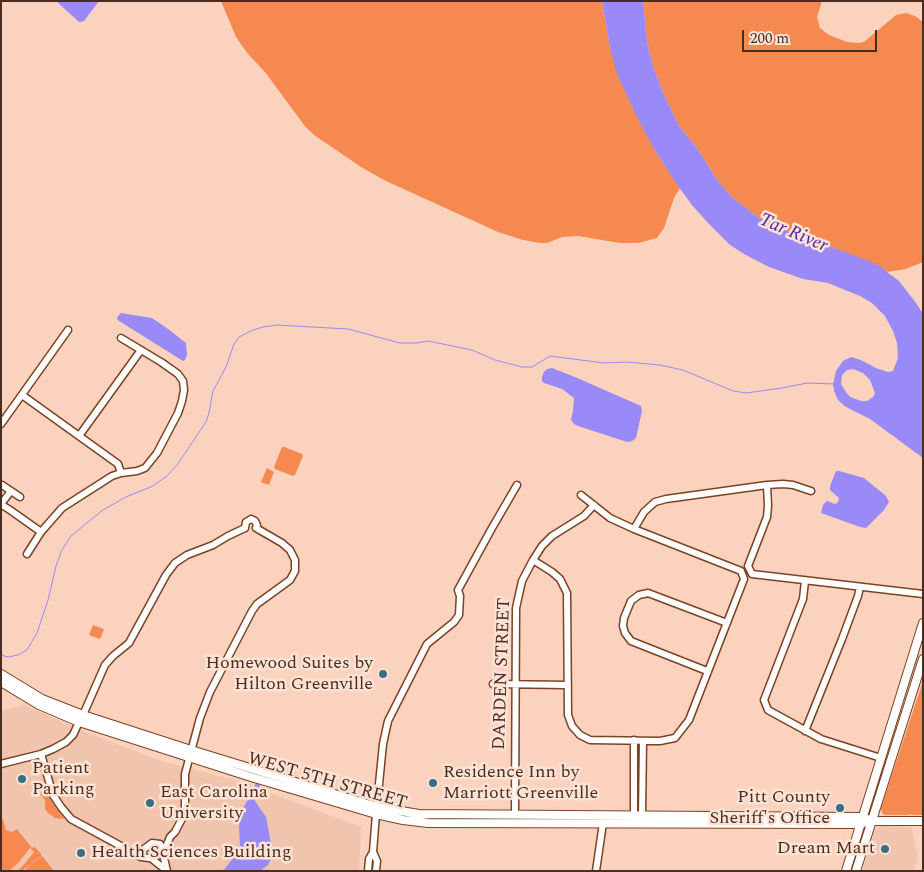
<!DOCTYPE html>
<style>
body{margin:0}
#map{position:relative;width:924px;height:872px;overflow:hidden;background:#fbd2bd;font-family:Spectral,serif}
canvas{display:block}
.frame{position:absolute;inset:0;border:2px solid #482d20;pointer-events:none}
.scale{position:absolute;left:742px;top:30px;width:135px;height:22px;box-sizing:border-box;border:2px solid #482d20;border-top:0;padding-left:6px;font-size:15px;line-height:18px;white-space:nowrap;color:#482d20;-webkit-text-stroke:4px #fee2d4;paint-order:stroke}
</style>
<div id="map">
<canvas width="924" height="872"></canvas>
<div class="frame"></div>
<div class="scale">200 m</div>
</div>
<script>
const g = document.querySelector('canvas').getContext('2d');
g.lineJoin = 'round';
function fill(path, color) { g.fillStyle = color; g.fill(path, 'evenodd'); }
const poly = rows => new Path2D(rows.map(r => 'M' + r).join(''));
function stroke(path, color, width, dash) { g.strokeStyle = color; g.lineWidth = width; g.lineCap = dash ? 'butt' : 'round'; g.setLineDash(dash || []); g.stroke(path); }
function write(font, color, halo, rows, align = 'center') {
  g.font = font + ' Spectral,serif'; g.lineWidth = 5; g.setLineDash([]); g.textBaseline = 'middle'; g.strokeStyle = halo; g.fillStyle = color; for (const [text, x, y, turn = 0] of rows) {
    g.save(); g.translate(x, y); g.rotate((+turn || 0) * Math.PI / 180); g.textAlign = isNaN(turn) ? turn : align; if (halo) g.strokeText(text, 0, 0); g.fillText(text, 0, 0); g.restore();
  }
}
const built = poly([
 [24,705,88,733,161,761,235,780,361,827,359,871,1,871,1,711],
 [881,826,911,827,918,855,914,871,862,871,874,831,876,828]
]);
const green = poly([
 [221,1,602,1,610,48,654,149,680,188,674,198,664,228,657,238,638,243,620,243,578,236,562,237,547,243,540,243,523,240,498,232,386,181,361,167,314,135,304,125,265,72,248,54,236,37],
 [643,1,822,1,817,17,820,28,829,35,847,42,858,43,864,42,896,15,906,13,915,16,923,22,923,262,906,269,887,272,884,269,819,242,779,228,758,217,733,198,718,181,697,148,679,126,666,99,654,69,647,42],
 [282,447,284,447,302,454,303,456,295,475,293,476,275,469,274,467],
 [267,468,274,472,269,485,261,482],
 [93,625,104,629,100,639,89,635],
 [923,681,923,815,913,815,911,814,908,815,885,815,882,813,881,808],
 [44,788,53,804,64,819,54,818,54,817,47,812,45,809,45,800,42,796,40,795,42,789],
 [1,819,3,819,6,830,12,832,17,829,32,848,35,847,41,854,41,856,22,871,18,871,26,862,34,852,30,848,19,862,9,871,1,871],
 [42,856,54,871,24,871,29,866]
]);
const water = poly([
 [56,1,99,1,84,21,79,22],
 [602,1,643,1,647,42,654,69,666,99,679,126,697,148,718,181,733,198,758,217,779,228,872,262,884,269,887,272,899,281,916,303,923,314,923,458,870,419,846,407,838,400,834,391,833,384,836,371,843,361,851,357,861,360,876,368,888,372,893,371,898,358,897,343,893,331,885,316,872,303,860,296,828,283,803,279,769,267,744,254,730,245,708,223,692,205,678,186,654,149,637,117,617,74,610,48],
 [853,369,863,373,870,380,875,393,873,397,867,401,861,401,850,397,846,392,841,384,842,375,847,370],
 [121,313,152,318,168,329,186,343,187,355,185,360,183,361,119,321,117,319,118,316],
 [552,368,575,377,641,406,642,411,636,438,632,441,627,442,578,426,574,424,571,420,573,411,574,398,562,389,544,383,542,381,542,377,544,372,547,369],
 [836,471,839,471,864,478,886,496,889,502,884,510,866,528,860,527,821,513,823,505,827,501,835,504,838,502,839,498,830,490,830,486],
 [248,800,255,801,266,817,273,854,268,865,260,871,223,871,237,853,240,845,239,827,241,811]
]);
const stream = poly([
 [1,655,8,657,18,655,27,650,37,633,48,600,56,566,62,550,71,536,103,510,126,497,153,486,168,475,177,465,206,422,209,413,213,391,226,367,234,344,239,337,253,330,263,327,277,325,348,329,400,343,416,343,428,341,472,350,495,360,522,367,532,367,550,356,604,363,626,362,660,365,683,370,733,391,746,393,782,388,807,383,834,384]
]);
const canal = poly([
 [252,801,257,786]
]);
const minor = poly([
 [22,395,79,436],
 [1,424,68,330],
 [121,473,118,464,79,436,141,350],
 [2,485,20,497],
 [767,485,768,506,767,517,748,566,752,574,923,594],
 [1,504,11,491],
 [1,506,2,505,10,510,41,532,27,554],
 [245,528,246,522,251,519,255,521,257,525,256,528],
 [634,529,644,512,655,502,666,499,767,485,783,484,793,485,811,491],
 [41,532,62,508,112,476,121,473,137,471,145,468,157,453,178,413,182,401,184,390,183,381,178,374,161,362,121,338],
 [533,560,552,572,560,579,567,593,568,715,572,726,580,735,590,740,660,741,675,738,689,720,744,579,741,571,634,529,610,518,581,495],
 [805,581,803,599,764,700,768,710,821,739,881,758],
 [707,671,631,641,625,633,623,626,624,618,631,601,639,595,648,593,727,623],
 [493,684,568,685],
 [83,715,105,665,113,656,129,643,166,575,175,563,187,555,213,545,228,536,245,528],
 [805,731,842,639,858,596,860,587],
 [41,754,53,795,61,807,71,819,130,851,141,857,149,858],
 [1,764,41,754,53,749,66,742,73,735,79,722],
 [515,814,516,608,522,581,533,560,542,546,552,536,584,516,594,505],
 [634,815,634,740],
 [642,815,643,741],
 [164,852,170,837,175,832,185,813,185,774,200,718,210,692,252,611,257,604,290,580,295,571,295,560,290,550,282,543,256,528],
 [134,853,140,852,152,843,160,844,163,849,163,854,167,871],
 [152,859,166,870],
 [368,871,369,859,373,852],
 [376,871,377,861,373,852,376,814,383,744,388,721,427,644,454,622,459,615,460,596,458,590,492,528,517,485],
 [596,871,603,823]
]);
const major = poly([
 [1,674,42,699,83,715,191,750,377,807,419,814,863,817,871,821],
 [1,682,39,705,79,722,251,777,376,814,403,820,428,823,860,824,871,821,923,821],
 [846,871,923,623],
 [856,871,923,659]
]);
const markers = [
 [383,674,5,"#357088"],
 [22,779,5,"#357088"],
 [433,783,5,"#357088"],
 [150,803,5,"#357088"],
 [840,808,5,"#357088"],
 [885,849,5,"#357088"],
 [81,853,5,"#357088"]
];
const poiNames = [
 ["Homewood Suites by",373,664,"right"],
 ["Hilton Greenville",373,685,"right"],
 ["Patient",32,769],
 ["Parking",32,790],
 ["Residence Inn by",443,773],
 ["Marriott Greenville",443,794],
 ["East Carolina",160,793],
 ["University",160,814],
 ["Pitt County",830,798,"right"],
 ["Sheriff's Office",830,819,"right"],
 ["Dream Mart",875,849,"right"],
 ["Health Sciences Building",91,853]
];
const streetNames = [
 ["DARDEN STREET",503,674,-88],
 ["WEST 5TH STREET",327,782,16]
];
const waterNames = [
 ["Tar River",793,234,23]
];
fill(built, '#f0c4ad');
fill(green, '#f5894f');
fill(water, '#998af7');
stroke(stream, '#998af7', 1);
stroke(canal, '#998af7', 5);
stroke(minor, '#7c4223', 9);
stroke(major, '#7c4223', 10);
stroke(minor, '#fff', 6);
stroke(major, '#fff', 8);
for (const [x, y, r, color] of markers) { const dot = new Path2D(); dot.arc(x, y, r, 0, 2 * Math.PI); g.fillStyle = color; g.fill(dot); stroke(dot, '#fee2d4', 2); }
write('18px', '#482d20', '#fee2d4', poiNames, 'left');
write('18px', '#482d20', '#fee2d4', streetNames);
write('italic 19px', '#4b28a6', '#fee2d4', waterNames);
</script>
